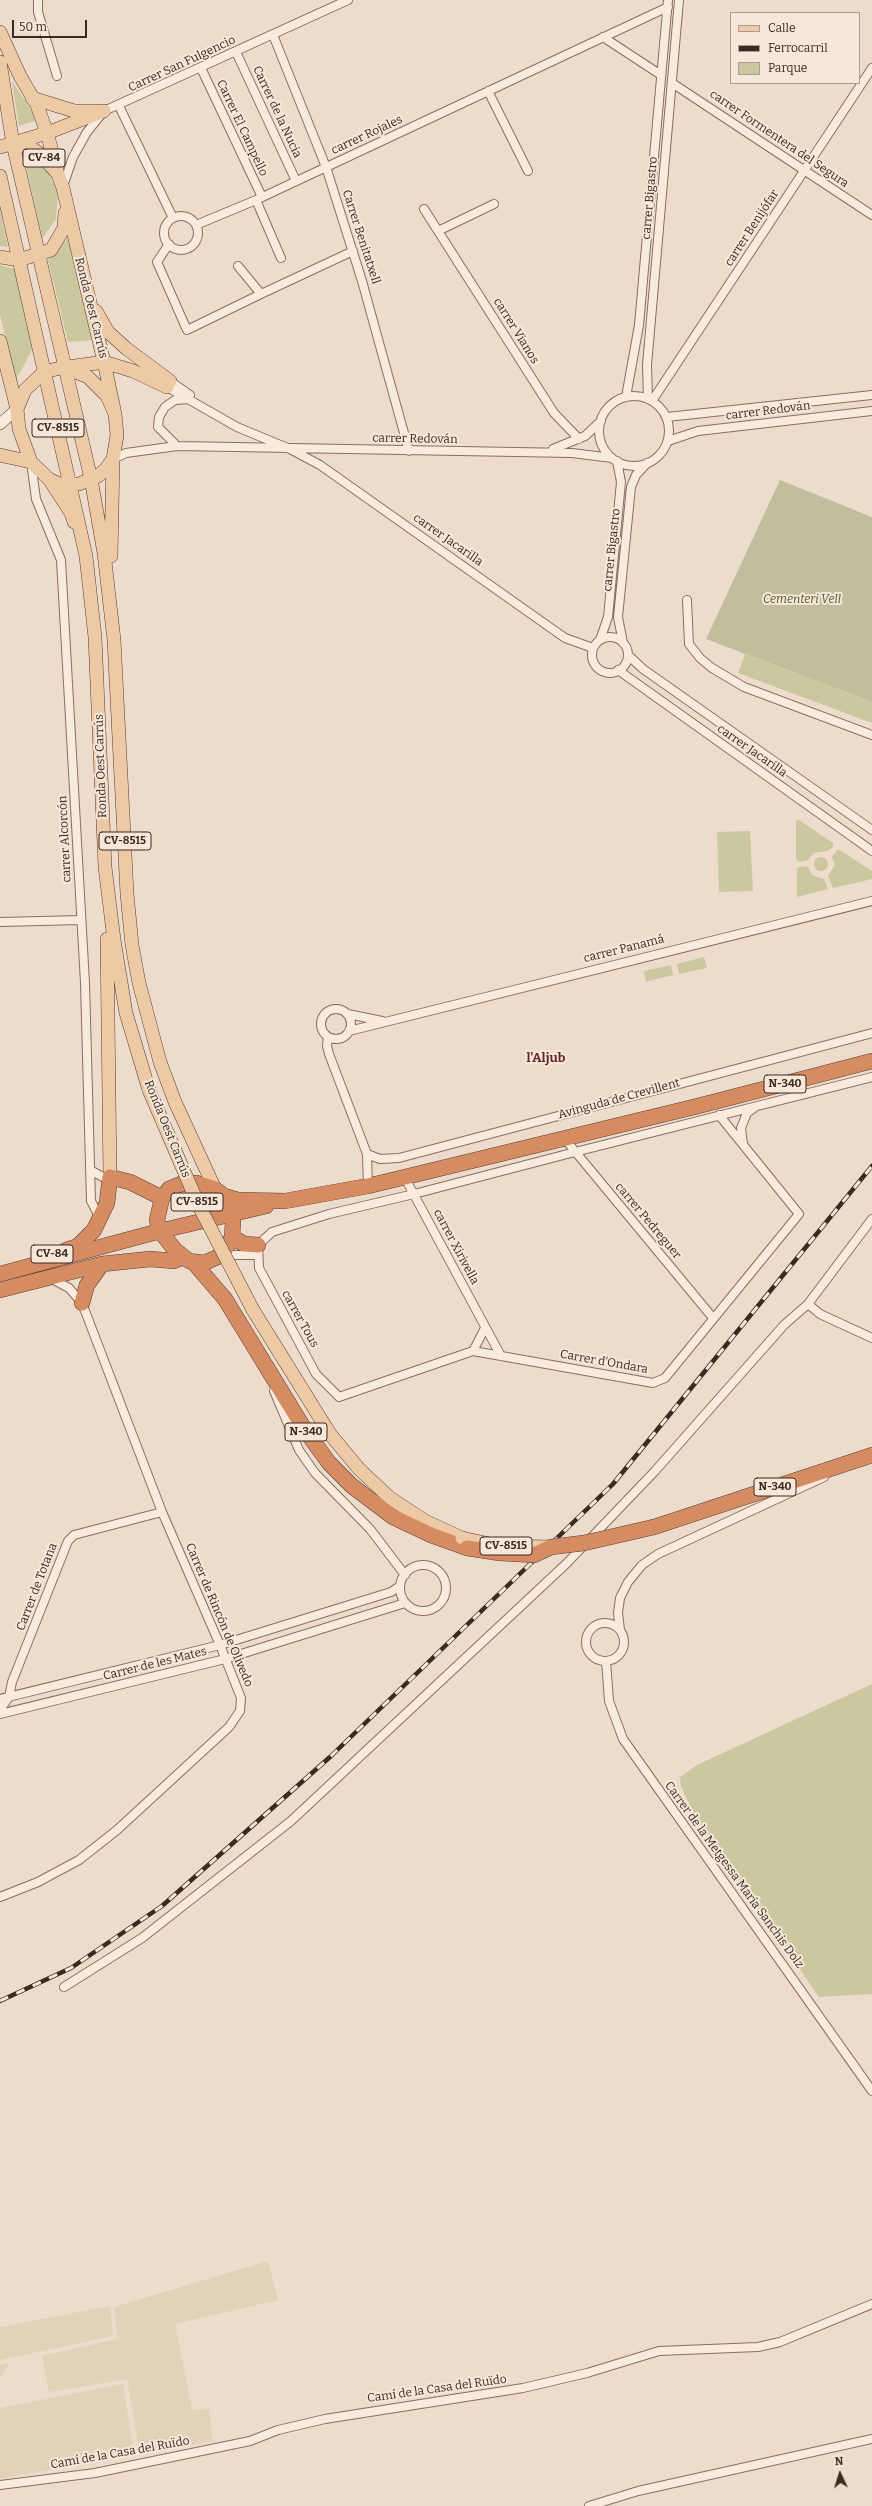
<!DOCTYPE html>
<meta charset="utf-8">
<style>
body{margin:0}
#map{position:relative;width:872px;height:2506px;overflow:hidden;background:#eddccb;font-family:Bitter,serif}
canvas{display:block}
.legend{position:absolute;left:730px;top:12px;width:130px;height:72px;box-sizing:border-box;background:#f5e8da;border:1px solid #ab9c90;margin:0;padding:5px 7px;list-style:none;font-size:12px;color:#3b2922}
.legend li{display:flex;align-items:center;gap:8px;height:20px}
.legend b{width:20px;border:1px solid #ab9c90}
.north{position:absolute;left:820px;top:2454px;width:40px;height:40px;-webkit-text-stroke:3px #f5e8da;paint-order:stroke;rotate:356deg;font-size:11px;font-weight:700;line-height:16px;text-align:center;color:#3b2922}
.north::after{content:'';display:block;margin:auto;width:14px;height:18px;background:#3b2922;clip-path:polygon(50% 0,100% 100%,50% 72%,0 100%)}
.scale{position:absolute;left:12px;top:20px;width:75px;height:18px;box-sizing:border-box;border:2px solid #3b2922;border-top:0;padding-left:5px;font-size:12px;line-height:14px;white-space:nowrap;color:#3b2922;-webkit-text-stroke:3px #f5e8da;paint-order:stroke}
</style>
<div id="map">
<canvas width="872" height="2506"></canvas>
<ul class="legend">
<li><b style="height:5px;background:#edc9a6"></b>Calle</li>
<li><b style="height:5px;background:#3b2922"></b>Ferrocarril</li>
<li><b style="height:11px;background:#cbc89f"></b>Parque</li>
</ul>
<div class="north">N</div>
<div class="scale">50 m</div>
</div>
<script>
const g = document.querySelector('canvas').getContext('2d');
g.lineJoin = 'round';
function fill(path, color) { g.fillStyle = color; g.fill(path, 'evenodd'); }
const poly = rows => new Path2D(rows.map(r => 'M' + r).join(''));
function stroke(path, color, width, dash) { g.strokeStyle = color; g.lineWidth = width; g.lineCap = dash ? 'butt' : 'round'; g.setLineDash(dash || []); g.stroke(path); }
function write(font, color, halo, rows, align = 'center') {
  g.font = font + ' Bitter,serif'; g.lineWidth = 4; g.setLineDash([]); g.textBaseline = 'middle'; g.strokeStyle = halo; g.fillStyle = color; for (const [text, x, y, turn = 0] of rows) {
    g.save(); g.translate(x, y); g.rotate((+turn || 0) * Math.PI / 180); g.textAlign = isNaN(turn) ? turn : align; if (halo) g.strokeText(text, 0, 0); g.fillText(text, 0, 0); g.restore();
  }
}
const farmland = poly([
 [268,2261,278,2300,175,2324,192,2410,209,2409,213,2441,140,2455,127,2379,49,2392,42,2356,117,2339,114,2307],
 [110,2306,113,2336,0,2360,0,2327],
 [10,2363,0,2378,0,2365],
 [123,2384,134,2454,0,2479,0,2408]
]);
const green = poly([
 [12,81,38,120,19,126],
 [23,152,32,155,47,169,58,193,56,219,42,239],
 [0,210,8,247,0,246],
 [68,238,92,340,68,342,48,260],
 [0,265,15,269,33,348,16,380,0,315],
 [745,654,872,702,872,723,738,673],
 [796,820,799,820,833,843,833,847,828,851,814,853,808,860,799,862,796,859],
 [750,831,753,891,719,892,717,832],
 [838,849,872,871,872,879,833,888,828,876,835,865,832,857],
 '814 864a7 7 0 1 1 14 0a7 7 0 1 1-14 0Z',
 [802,866,808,867,812,875,824,879,828,889,797,897,797,868],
 [704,957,707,968,679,974,677,964],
 [671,965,673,975,646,982,644,971],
 [872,1684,872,1994,819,1997,700,1825,681,1787,680,1777,697,1765]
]);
const cemetery = poly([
 [780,480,872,517,872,702,706,639]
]);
const street = poly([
 [38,0,38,12,57,76],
 [273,35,326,167,362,281,409,451],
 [603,37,661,75],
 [236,52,296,181],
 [201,68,262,197],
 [672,83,872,215],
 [488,91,528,171],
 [119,106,173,218],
 [63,186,73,157,87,132,104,111,348,0],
 [256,200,281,258],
 [424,209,554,413,579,439],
 '164 233a17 17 0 1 1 34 0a17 17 0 1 1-34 0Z',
 [196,225,256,200,668,7],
 [438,231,494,204],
 [169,244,157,262,187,330,261,294,238,266],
 [261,294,353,251],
 [170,381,190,395],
 [167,387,237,427,290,449,320,465,565,638,593,648],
 '599 431a35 35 0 1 1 70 0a35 35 0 1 1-70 0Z',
 [626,397,639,325,668,0],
 [648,399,647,365,679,0],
 [652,401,872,68],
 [667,417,872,395],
 [668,441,698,431,872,411],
 [177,446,158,427,159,417,165,407,175,400,189,399],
 [553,449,585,436,601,421],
 [113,459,126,453,177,446,572,453,612,458],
 [31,462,36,499,61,560,85,983,91,1201,100,1218],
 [687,600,689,644,700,658,712,668,744,687,872,735],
 '592 655a18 18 0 1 1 36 0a18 18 0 1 1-36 0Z',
 [600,640,608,617,621,482,617,461],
 [623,643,618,617,631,487,636,475,647,463],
 [628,655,643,669,872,830],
 [618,670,872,851],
 [0,922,81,920],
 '321 1024a15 15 0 1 1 30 0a15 15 0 1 1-30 0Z',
 [348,1014,382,1021],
 [349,1031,872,901],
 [328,1037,327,1046,329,1054,367,1154,368,1186],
 [719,1115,799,1214,665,1378,653,1383,473,1351,339,1397,316,1374,259,1268,258,1245,272,1232,329,1214,414,1194,575,1152,872,1077],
 [564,1138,713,1318],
 [743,1144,741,1128,747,1113,754,1108],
 [367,1154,380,1159,399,1158,872,1033],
 [90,1170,103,1177,110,1177],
 [405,1178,501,1356],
 [872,1219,808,1304,820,1314,872,1338],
 [221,1255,258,1255],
 [473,1351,485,1328],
 [274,1391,299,1450,315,1473,370,1529,405,1575],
 '400 1588a23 23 0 1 1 46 0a23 23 0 1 1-46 0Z',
 '586 1642a19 19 0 1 1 38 0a19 19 0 1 1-38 0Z',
 [620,1630,618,1613,620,1598,628,1582,642,1565,658,1554,824,1477],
 [606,1661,609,1701,623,1739,872,2091],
 [0,1699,220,1645,391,1592,400,1586],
 [0,1710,9,1697,12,1682,68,1541,74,1535,162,1512],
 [0,1714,225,1659,405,1603],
 [0,1897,38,1882,79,1860,117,1830,229,1727,240,1711,241,1698,220,1645,162,1512,82,1303,69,1288,50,1278],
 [64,1987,142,1938,291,1821,566,1564,655,1471,784,1325,808,1304],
 [0,2485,95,2473,250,2441,278,2430,325,2419,523,2388,587,2373,659,2351,758,2347,780,2342,872,2304],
 [589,2506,638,2491,872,2439]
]);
const secondary = poly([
 [0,424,17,409]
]);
const primary = poly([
 [0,32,20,76,37,105,47,133,57,170],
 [0,62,13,144,91,479,104,553,114,640,127,894,132,945,139,983,160,1062,175,1102,215,1189],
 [32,98,74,111,98,111],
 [13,144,30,147,40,154,58,174,63,188,104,362,115,414,117,435,113,459,106,469,98,476,79,484,59,484,49,479,31,462,19,429,17,409,25,390,44,372,64,367,88,377,107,396,115,414],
 [0,147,47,133,104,111],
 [0,176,86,556,95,637,105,867,114,940,126,1013,149,1090],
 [0,257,19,260,51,250,64,228,65,213],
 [96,311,108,332,127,349,170,381],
 [0,341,17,409],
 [68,367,104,362,133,371,167,387],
 [0,455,31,462],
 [49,479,71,513,74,522],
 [111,556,113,459],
 [107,939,110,1177],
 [253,1310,330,1434,359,1469,390,1498,425,1521,462,1538]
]);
const highway = poly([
 [196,1183,215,1189,224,1196,233,1222,232,1237,228,1245,220,1256,204,1263,189,1261,175,1250,160,1231,157,1220,162,1198,169,1189,181,1184,196,1183],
 [224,1196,238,1200,285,1201,368,1186,698,1106,872,1061],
 [232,1237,244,1244,258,1245],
 [66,1250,78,1246,94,1230,107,1203,110,1177,130,1182,162,1198],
 [194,1263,225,1299,305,1430,329,1463,352,1486,393,1517,431,1535,467,1548],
 [0,1274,160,1231,266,1206],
 [0,1290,102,1264,150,1259,174,1261,183,1257],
 [82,1303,87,1285,102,1264],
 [654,1527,872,1455]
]);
const rail = poly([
 [0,2001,71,1968,162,1906,330,1757,613,1484,872,1166]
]);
const primaryBridge = poly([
 [149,1090,199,1206,253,1310],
 [462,1538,499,1546,551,1547]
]);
const highwayBridge = poly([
 [467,1548,500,1553,534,1555,551,1547,584,1543,654,1527]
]);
const shields = [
 [44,158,42],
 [58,428,52],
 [125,841,52],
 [785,1084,42],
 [197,1202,52],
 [52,1254,42],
 [306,1432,42],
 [775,1487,42],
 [506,1546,52]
];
const shieldNames = [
 ["CV-84",44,158],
 ["CV-8515",58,428],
 ["CV-8515",125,841],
 ["N-340",785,1084],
 ["CV-8515",197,1202],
 ["CV-84",52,1254],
 ["N-340",306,1432],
 ["N-340",775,1487],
 ["CV-8515",506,1546]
];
const streetNames = [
 ["Carrer San Fulgencio",182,64,-25],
 ["Carrer de la Nucia",277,112,65],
 ["Carrer El Campello",242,128,65],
 ["carrer Rojales",367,135,-25],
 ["carrer Formentera del Segura",779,139,34],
 ["carrer Bigastro",650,198,-85],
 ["carrer Benijófar",752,228,-57],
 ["Carrer Benitatxell",361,237,72],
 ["Ronda Oest Carrús",91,308,76],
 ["carrer Vianos",516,331,58],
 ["carrer Redován",768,411,-7],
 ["carrer Redován",415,439,1],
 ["carrer Jacarilla",448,540,35],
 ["carrer Bigastro",612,550,-84],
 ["carrer Jacarilla",752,751,35],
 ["Ronda Oest Carrús",101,766,-92],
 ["carrer Alcorcón",65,839,-93],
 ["carrer Panamá",624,949,-14],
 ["Avinguda de Crevillent",619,1099,-15],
 ["Ronda Oest Carrús",167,1129,68],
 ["carrer Pedreguer",648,1221,50],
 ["carrer Xirivella",456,1247,62],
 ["carrer Tous",300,1319,61],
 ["Carrer d'Ondara",604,1362,10],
 ["Carrer de Totana",37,1587,-69],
 ["Carrer de Rincón de Olivedo",219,1615,67],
 ["Carrer de les Mates",155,1664,-14],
 ["Carrer de la Metgessa María Sanchis Dolz",734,1875,54],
 ["Camí de la Casa del Ruïdo",437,2389,-8],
 ["Camí de la Casa del Ruïdo",120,2453,-10]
];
const parkNames = [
 ["Cementeri Vell",802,600]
];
const neighbourhoodNames = [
 ["l'Aljub",546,1058]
];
fill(farmland, '#e2d3b8');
fill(green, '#cbc89f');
fill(cemetery, '#c1be9d');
stroke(street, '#896e60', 10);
stroke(secondary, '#6b4f42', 12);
stroke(primary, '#583d33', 14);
stroke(highway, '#583d33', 16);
stroke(street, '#f8ebde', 8);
stroke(secondary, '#f8ebde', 11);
stroke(primary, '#edc9a6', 13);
stroke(highway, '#d68c62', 15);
stroke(rail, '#3b2922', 4.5);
stroke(rail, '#f5e8da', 3, [9]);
stroke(primaryBridge, '#583d33', 14, []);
stroke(highwayBridge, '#583d33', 16, []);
stroke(primaryBridge, '#edc9a6', 13);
stroke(highwayBridge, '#d68c62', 15);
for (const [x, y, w] of shields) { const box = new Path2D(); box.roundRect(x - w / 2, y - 9, w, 18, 3); g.fillStyle = '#f5e8da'; g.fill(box); stroke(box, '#3b2922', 1); }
write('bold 11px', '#3b2922', null, shieldNames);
write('12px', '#3b2922', '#f5e8da', streetNames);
write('italic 12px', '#53562a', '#f5e8da', parkNames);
write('bold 13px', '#652524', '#f5e8da', neighbourhoodNames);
</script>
